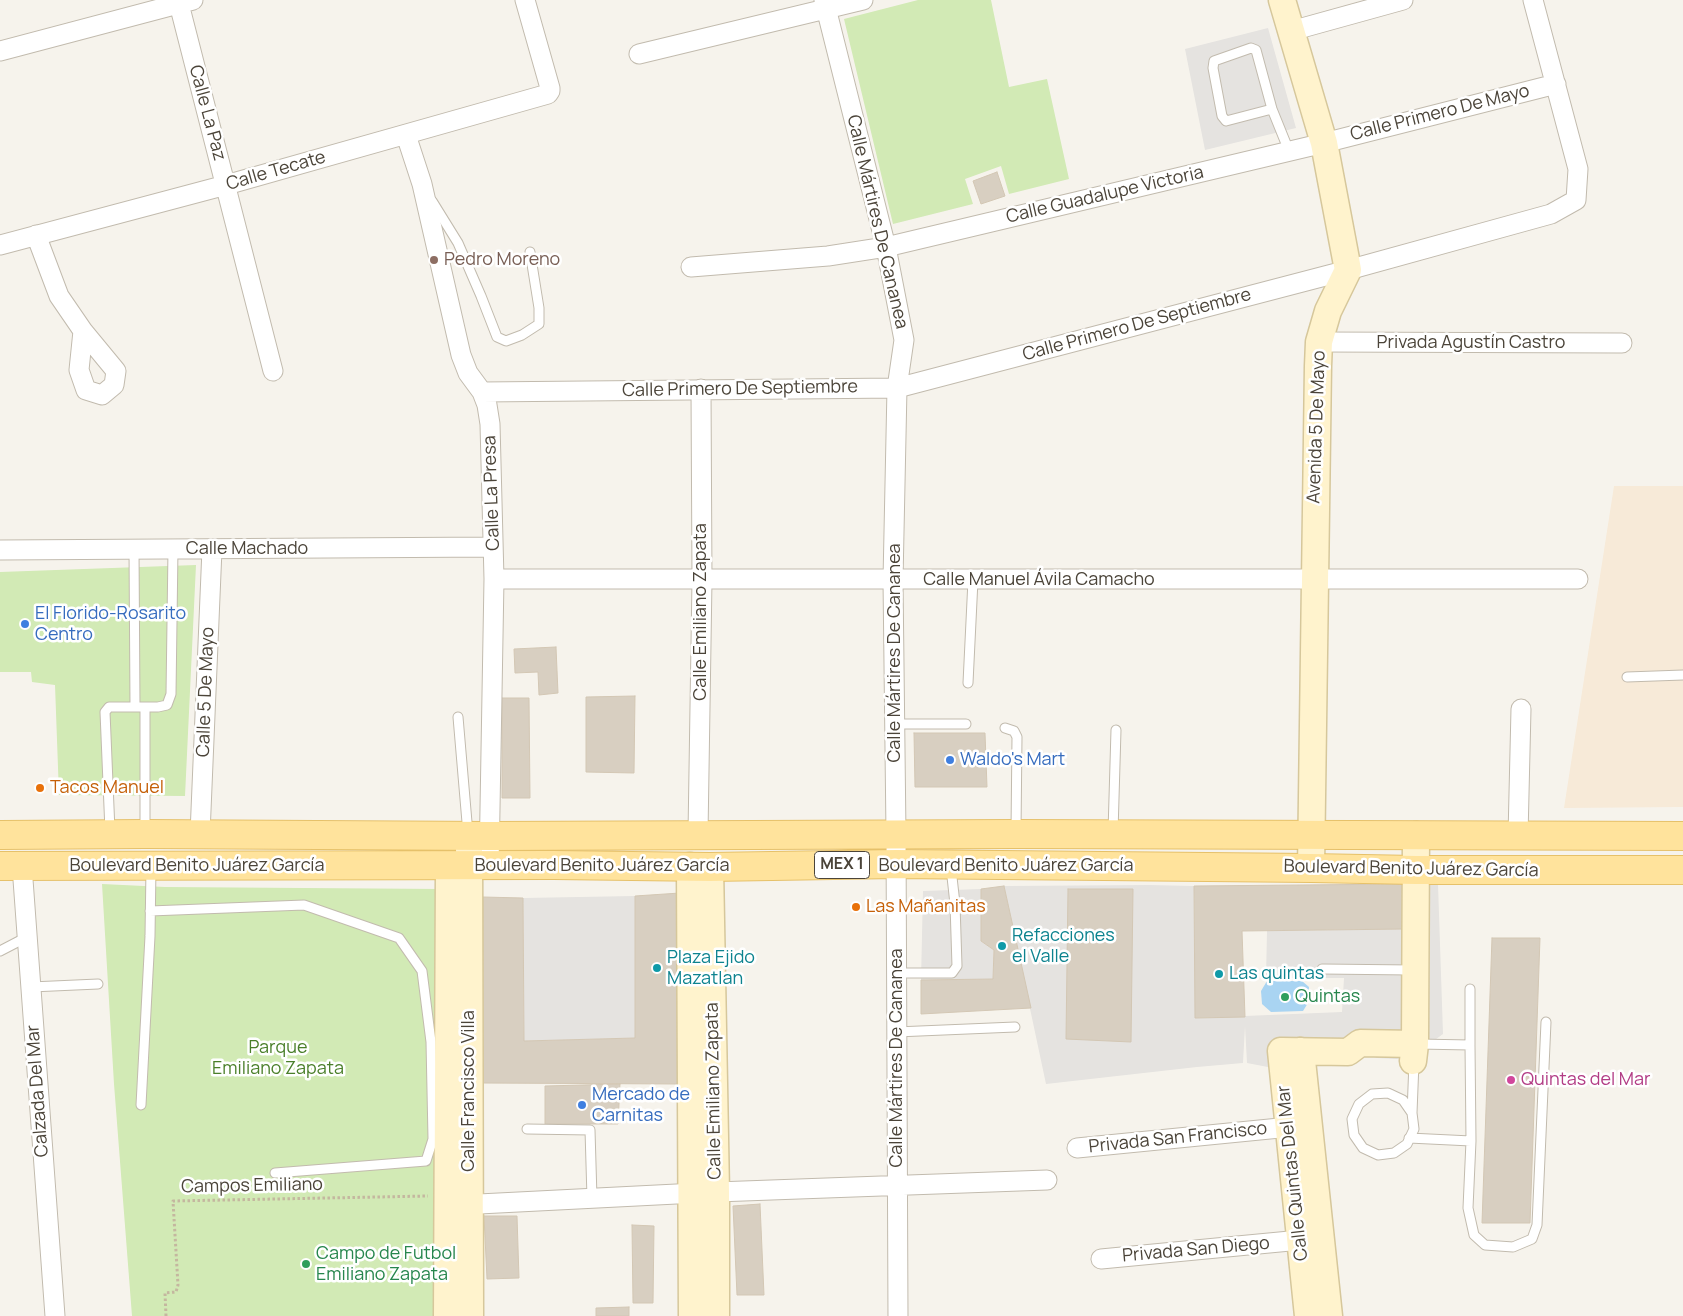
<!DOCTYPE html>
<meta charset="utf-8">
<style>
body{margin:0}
canvas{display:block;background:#f6f3ec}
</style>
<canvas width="1683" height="1316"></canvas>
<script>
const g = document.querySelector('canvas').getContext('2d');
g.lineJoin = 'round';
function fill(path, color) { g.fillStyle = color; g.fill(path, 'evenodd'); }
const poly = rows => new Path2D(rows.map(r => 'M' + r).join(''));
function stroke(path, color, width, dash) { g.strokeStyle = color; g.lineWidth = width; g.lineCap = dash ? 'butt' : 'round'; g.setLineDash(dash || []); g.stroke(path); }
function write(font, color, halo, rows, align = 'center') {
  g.font = font + ' Manrope,sans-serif'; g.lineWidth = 5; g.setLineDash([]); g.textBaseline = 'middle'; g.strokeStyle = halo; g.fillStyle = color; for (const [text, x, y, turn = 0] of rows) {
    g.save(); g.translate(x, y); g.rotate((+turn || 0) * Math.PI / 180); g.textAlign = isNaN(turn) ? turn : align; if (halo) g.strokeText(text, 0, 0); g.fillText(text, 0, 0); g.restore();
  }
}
const commercial = poly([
 [1614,486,1683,486,1683,807,1564,808]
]);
const green = poly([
 [918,0,991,0,1009,87,1047,79,1069,179,1009,194,1001,166,965,179,973,204,893,224,844,19],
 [196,565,185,796,59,795,55,685,32,682,31,672,0,672,0,572],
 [102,884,165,887,443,889,445,1316,132,1316,114,1084]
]);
const parking = poly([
 [1268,28,1296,128,1205,150,1185,49],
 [1405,884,1438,884,1443,1034,1417,1053,1397,1059,1377,1058,1359,1048,1315,1058,1320,1098,1272,1101,1276,1090,1273,1068,1247,1063,1245,1026,1243,1063,1197,1067,1046,1084,1004,886,1149,885,1194,886,1196,1018,1342,1012,1344,978,1266,978,1267,931,1405,929],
 [981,889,981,941,994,950,993,979,921,980,923,891],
 [635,896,635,1038,524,1041,523,898]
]);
const water = poly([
 [1267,981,1302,981,1309,987,1308,1003,1303,1011,1271,1012,1262,1004,1261,991]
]);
const building = poly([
 [997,172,1005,196,981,204,973,181,997,172],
 [556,647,558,693,539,695,538,672,515,673,514,649,556,647],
 [635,696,634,773,586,772,586,697,635,696],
 [502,698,529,698,530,798,502,798,502,698],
 [914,733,985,733,987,787,915,787,914,733],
 [1405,884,1405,929,1242,931,1245,1017,1195,1018,1194,886,1405,884],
 [1004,886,1031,1008,921,1014,921,980,993,979,994,950,981,941,981,889,1004,886],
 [1068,889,1133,889,1131,1042,1066,1039,1068,889],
 [680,893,678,1084,482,1083,483,897,523,898,524,1041,635,1038,635,896,680,893],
 [1492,938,1540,938,1530,1223,1482,1223,1492,938],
 [620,1084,618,1124,545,1124,545,1086,620,1084],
 [760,1204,764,1295,737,1295,733,1206,760,1204],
 [484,1216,517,1216,519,1278,487,1279,484,1216],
 [632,1225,654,1226,653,1303,633,1303,632,1225],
 [629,1307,629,1316,596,1316,596,1308,629,1307]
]);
const path = poly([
 [166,1316,165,1293,176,1292,178,1285,173,1201,428,1196]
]);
const lane = poly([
 [1272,109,1226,121,1222,116,1213,68,1214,61,1251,48,1256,50,1272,109,1289,151],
 [432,201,458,243,481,296,497,337,506,341,522,335,539,324,539,308,530,252],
 [134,548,135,707],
 [1627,677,1683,675],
 [968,683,973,580],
 [145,707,145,831],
 [458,717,468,834],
 [895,724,966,724],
 [1005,728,1014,731,1017,737,1016,831],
 [110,831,105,712,109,707,158,707,167,705,171,694,173,549],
 [1113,832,1116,730],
 [150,911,304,905,399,938,422,971,431,1042,433,1139,426,1161,275,1173],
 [0,951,27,937],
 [1322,969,1412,970],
 [896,973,952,973,957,966,955,904,951,868],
 [31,987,98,984],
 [1470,989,1470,1045],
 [896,1032,1015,1027],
 [1418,1044,1470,1045,1471,1141,1468,1208,1474,1235,1485,1245,1513,1247,1532,1239,1537,1225,1546,1022],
 [141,1105,150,936,151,867],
 [1412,1113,1403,1100,1388,1093,1372,1094,1359,1104,1352,1119,1354,1135,1363,1148,1378,1155,1394,1153,1407,1144,1414,1129,1412,1113,1414,1062],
 [527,1129,590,1130,592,1198],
 [1409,1138,1471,1141]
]);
const street = poly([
 [178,0,273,371],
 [824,0,886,247,904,340,897,388,893,580,896,834,898,1316],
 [1291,31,1403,0],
 [0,51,193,0],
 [639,54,863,0],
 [406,135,422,184,461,355,468,373,482,392,487,405,490,424,494,579,489,866],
 [36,235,59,296,83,331,116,371,114,385,102,395,86,390,79,370,83,331],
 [0,245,226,185,548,94,550,91,550,88,525,0],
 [691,267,828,256,886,247,1324,143,1556,84],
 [1319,342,1622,343],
 [482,392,897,388,1348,270,1551,214,1576,200,1578,169,1533,0],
 [0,550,493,547],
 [494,579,1578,579],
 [200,834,212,549],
 [698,834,702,580,701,389],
 [1518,836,1521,709],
 [22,866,55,1316],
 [1077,1148,1300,1126],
 [459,1205,716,1192,1047,1180],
 [1101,1259,1311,1239]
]);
const secondary = poly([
 [1282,0,1324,143,1348,270,1328,311,1319,342,1318,366,1311,868],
 [469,835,470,1316],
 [690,866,692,1316],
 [710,867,716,1192,716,1316],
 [1301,1051,1329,1316],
 [1413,1061,1415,1044,1416,835],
 [447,1316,449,866],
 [1308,1316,1281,1051,1348,1052,1360,1043,1415,1044]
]);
const primary = poly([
 [0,835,145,834,490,836,1016,834,1683,836],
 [0,866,553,865,710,867,896,864,1311,868,1416,870,1683,870]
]);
const markers = [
 [434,260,5,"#8d6e63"],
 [25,624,5,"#3f7fe0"],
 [950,760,5,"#3f7fe0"],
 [40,788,5,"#e8710a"],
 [856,907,5,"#e8710a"],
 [1002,946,5,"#0f9aa8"],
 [657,968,5,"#0f9aa8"],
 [1219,974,5,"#0f9aa8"],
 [1285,997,5,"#2e9e5b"],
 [1511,1080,5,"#d1479c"],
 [582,1105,5,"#3f7fe0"],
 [306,1264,5,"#2e9e5b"]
];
const shields = [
 [842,865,55]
];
const shieldNames = [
 ["MEX 1",842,865]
];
const streetNames = [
 ["Calle La Paz",207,113,75],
 ["Calle Primero De Mayo",1440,113,-14],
 ["Calle Tecate",276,171,-16],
 ["Calle Guadalupe Victoria",1105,195,-13],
 ["Calle Mártires De Cananea",877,222,77],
 ["Calle Primero De Septiembre",1137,325,-15],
 ["Privada Agustín Castro",1471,343],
 ["Calle Primero De Septiembre",740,389,-1],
 ["Avenida 5 De Mayo",1317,427,-88],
 ["Calle La Presa",492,493,-92],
 ["Calle Machado",247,549],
 ["Calle Manuel Ávila Camacho",1039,580],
 ["Calle Emiliano Zapata",701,612,-90],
 ["Calle Mártires De Cananea",895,653,-90],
 ["Calle 5 De Mayo",206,692,-88],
 ["Boulevard Benito Juárez García",197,866],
 ["Boulevard Benito Juárez García",602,866],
 ["Boulevard Benito Juárez García",1006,866],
 ["Boulevard Benito Juárez García",1411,869,1],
 ["Calle Mártires De Cananea",897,1058,-90],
 ["Calzada Del Mar",38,1091,-94],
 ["Calle Francisco Villa",469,1091,-90],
 ["Calle Emiliano Zapata",714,1091,-91],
 ["Privada San Francisco",1178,1138,-6],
 ["Calle Quintas Del Mar",1293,1173,-96],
 ["Campos Emiliano",252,1186,-1],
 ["Privada San Diego",1196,1250,-5]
];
const educationNames = [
 ["Pedro Moreno",444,260]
];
const shopNames = [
 ["El Florido-Rosarito",35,614],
 ["Centro",35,635],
 ["Waldo's Mart",960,760],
 ["Mercado de",592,1095],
 ["Carnitas",592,1116]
];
const foodNames = [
 ["Tacos Manuel",50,788],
 ["Las Mañanitas",866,907]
];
const cultureNames = [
 ["Refacciones",1012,936],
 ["el Valle",1012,957],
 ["Plaza Ejido",667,958],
 ["Mazatlan",667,979],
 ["Las quintas",1229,974]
];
const leisureNames = [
 ["Quintas",1295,997],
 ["Campo de Futbol",316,1254],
 ["Emiliano Zapata",316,1275]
];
const parkNames = [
 ["Parque",278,1048],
 ["Emiliano Zapata",278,1069]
];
const hotelNames = [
 ["Quintas del Mar",1521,1080]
];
fill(commercial, '#f7ead8');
fill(green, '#d2eab5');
fill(parking, '#e5e3e0');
fill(water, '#a9d4f2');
fill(building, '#d8cfc1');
stroke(building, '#d3c7b4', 1);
stroke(lane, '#c2bbae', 11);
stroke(street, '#c2bbae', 21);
stroke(secondary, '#d6c79b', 29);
stroke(primary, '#e6c16a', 30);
stroke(path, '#c4b79f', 3, [2.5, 2.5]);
stroke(lane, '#fff', 9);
stroke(street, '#fff', 19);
stroke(secondary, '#fff3cd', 26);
stroke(primary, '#ffe39c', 28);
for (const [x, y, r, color] of markers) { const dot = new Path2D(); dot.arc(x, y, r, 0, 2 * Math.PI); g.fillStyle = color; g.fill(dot); stroke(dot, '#fff', 2); }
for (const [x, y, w] of shields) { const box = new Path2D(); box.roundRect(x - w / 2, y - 13.5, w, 27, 4); g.fillStyle = '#fff'; g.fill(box); stroke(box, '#4b4439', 1); }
write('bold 16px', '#4b4439', null, shieldNames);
write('18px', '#4b4439', '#fff', streetNames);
write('18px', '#785e54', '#fff', educationNames, 'left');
write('18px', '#366cbe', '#fff', shopNames, 'left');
write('18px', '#c56008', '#fff', foodNames, 'left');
write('18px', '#0d838f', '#fff', cultureNames, 'left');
write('18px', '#27864d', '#fff', leisureNames, 'left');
write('18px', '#4a7f2a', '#fff', parkNames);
write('18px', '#b23c85', '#fff', hotelNames, 'left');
</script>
